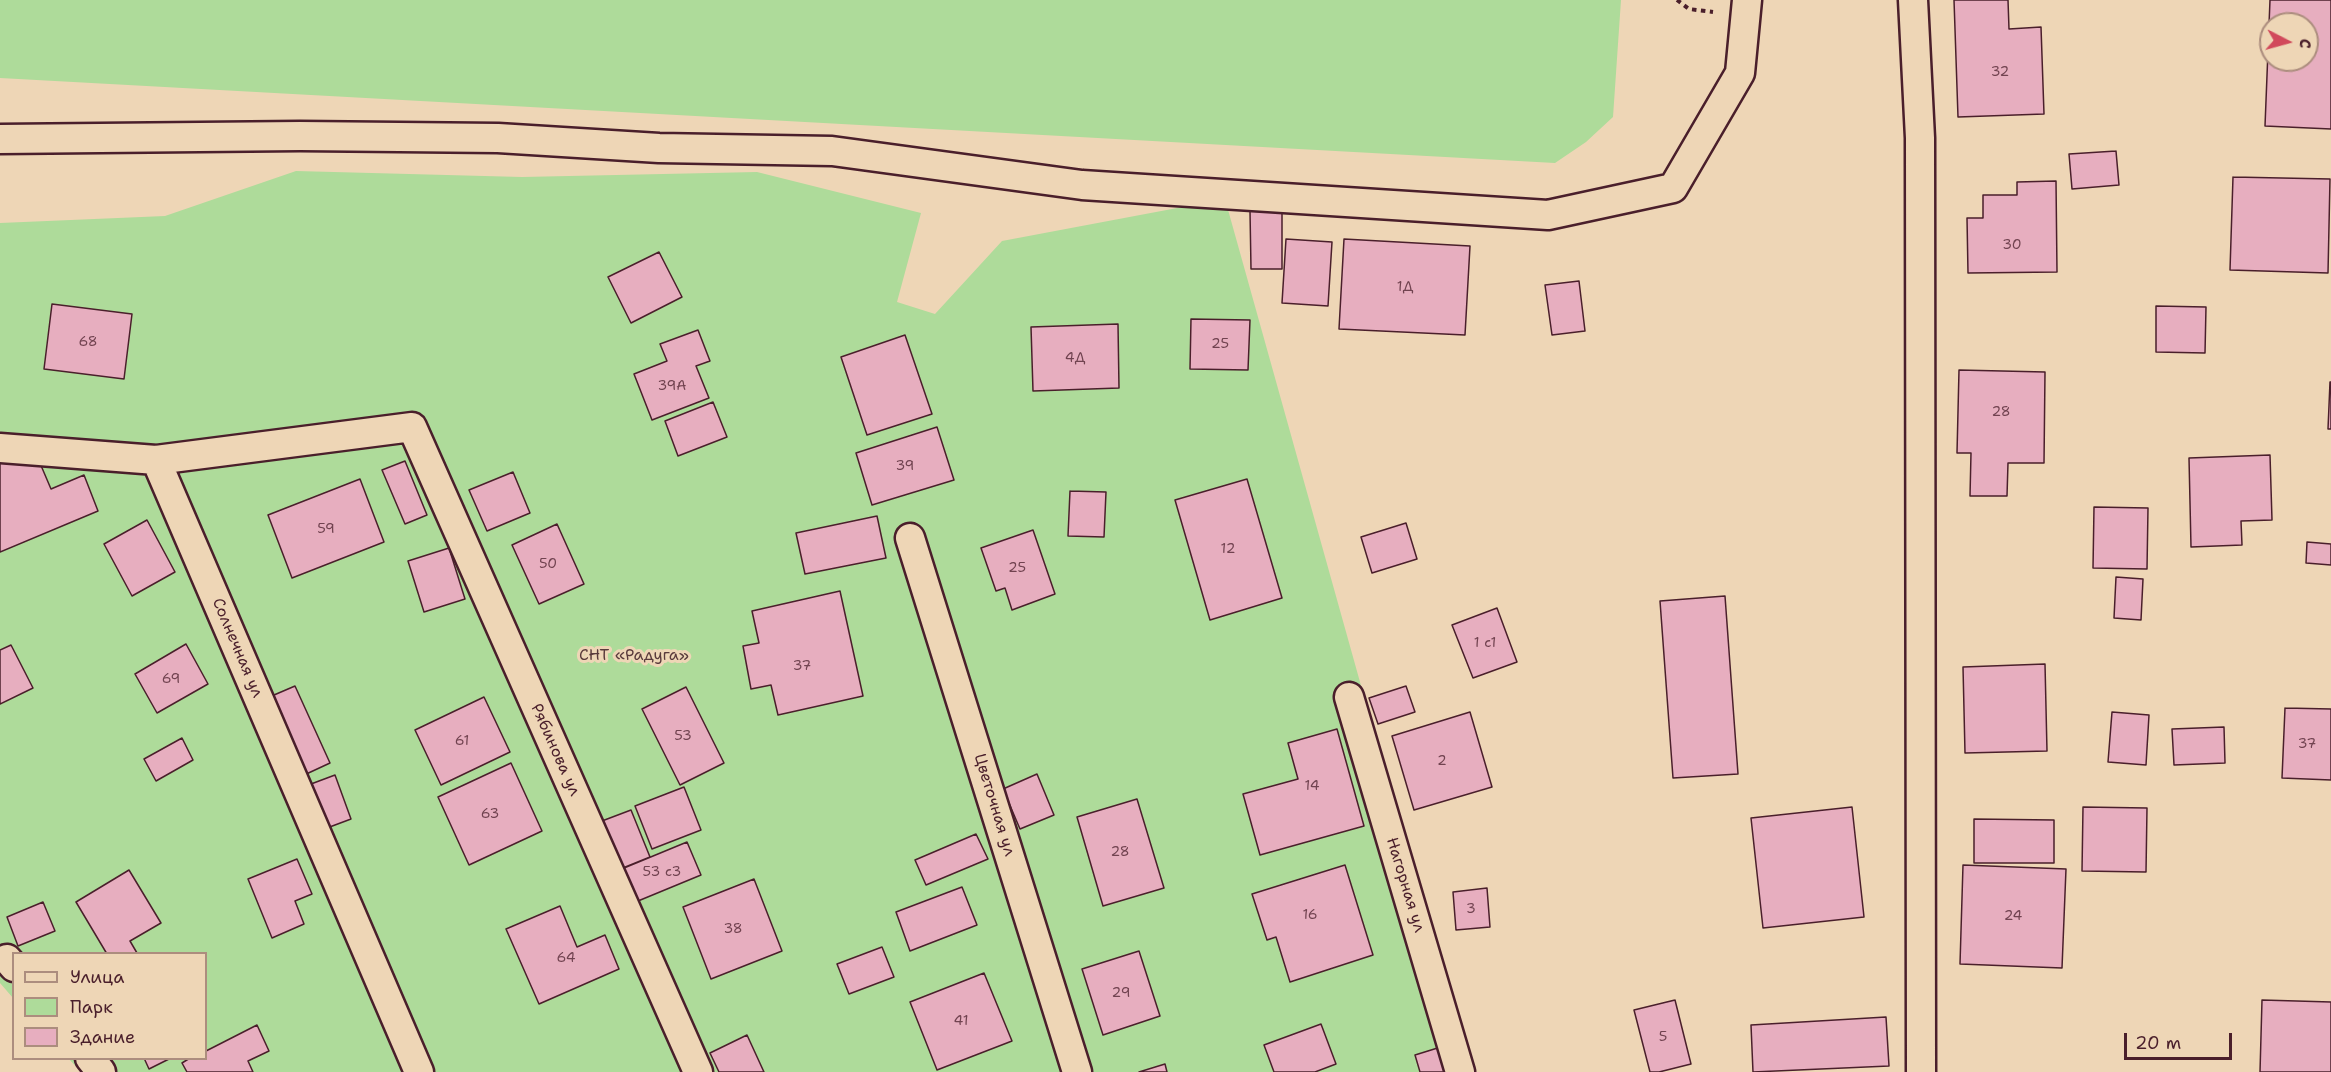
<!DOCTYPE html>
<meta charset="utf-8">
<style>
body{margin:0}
#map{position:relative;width:2331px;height:1072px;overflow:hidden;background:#eed6b6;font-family:"Shantell Sans",sans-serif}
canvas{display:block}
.legend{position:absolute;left:12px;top:952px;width:195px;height:108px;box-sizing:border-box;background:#eed6b6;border:2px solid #ac8d7e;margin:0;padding:8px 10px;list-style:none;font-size:18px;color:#4a1f2b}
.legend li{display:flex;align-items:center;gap:12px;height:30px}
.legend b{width:30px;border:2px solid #ac8d7e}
.north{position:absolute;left:2259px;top:12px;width:60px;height:60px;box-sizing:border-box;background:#eed6b6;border:2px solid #ac8d7e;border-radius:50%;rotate:96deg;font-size:16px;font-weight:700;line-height:24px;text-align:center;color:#4a1f2b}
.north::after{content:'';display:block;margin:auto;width:21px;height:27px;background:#d1495b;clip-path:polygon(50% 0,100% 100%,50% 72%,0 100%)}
.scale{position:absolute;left:2124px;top:1033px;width:108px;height:27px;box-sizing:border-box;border:3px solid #4a1f2b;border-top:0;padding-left:8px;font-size:18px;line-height:21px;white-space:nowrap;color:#4a1f2b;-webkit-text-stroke:4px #eed6b6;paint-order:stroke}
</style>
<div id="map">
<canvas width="2331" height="1072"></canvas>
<ul class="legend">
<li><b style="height:8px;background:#eed6b6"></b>Улица</li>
<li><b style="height:16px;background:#aedb9a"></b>Парк</li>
<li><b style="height:16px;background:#e7aebf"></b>Здание</li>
</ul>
<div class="north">С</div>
<div class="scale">20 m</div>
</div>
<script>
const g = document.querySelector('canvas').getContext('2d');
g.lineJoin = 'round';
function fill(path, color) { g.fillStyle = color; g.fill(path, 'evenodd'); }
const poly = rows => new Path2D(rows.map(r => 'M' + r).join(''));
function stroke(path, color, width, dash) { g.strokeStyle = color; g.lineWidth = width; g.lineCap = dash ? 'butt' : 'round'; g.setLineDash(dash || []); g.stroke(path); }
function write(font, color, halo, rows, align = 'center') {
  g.font = font + ' "Shantell Sans",sans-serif'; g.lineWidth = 6; g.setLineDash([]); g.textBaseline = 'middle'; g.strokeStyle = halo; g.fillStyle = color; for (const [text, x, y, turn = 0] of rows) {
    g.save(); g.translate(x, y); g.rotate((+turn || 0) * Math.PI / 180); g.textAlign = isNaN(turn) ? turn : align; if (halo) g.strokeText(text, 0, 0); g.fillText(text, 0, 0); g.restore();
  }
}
const green = poly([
 [0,0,1621,0,1613,117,1586,142,1555,163,0,78],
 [296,171,522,177,757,172,921,213,897,302,935,314,1002,241,1225,199,1469,1072,81,1072,69,1059,206,1058,206,954,14,954,13,998,0,983,0,223,165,216]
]);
const building = poly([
 [1954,0,2008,0,2009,29,2041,27,2044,114,1958,117,1954,0],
 [2270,0,2331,0,2331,129,2265,126,2270,0],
 [2271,24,2307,24,2307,60,2271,60,2271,24],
 [2116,151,2119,185,2072,189,2069,154,2116,151],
 [2233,177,2330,179,2328,273,2230,270,2233,177],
 [2056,181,2057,272,1968,273,1967,218,1983,218,1983,195,2017,195,2017,182,2056,181],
 [1250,211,1282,211,1282,269,1251,269,1250,211],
 [1286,239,1332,242,1328,306,1282,303,1286,239],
 [1344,239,1470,246,1465,335,1339,329,1344,239],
 [659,252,682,297,631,323,608,277,659,252],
 [1579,281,1585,331,1552,335,1545,285,1579,281],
 [52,304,132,314,124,379,44,369,52,304],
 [2156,306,2206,307,2205,353,2156,352,2156,306],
 [1191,319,1250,320,1248,370,1190,369,1191,319],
 [1118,324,1119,388,1033,391,1031,327,1118,324],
 [698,330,710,361,696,366,709,398,652,420,634,374,667,361,660,344,698,330],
 [905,335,932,414,867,435,841,357,905,335],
 [1959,370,2045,372,2044,463,2008,463,2007,496,1970,496,1971,453,1957,453,1959,370],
 [2330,382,2331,382,2331,429,2328,429,2330,382],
 [713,402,727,437,678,456,665,421,713,402],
 [937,427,954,480,872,505,856,453,937,427],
 [31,442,51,489,84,475,98,511,0,552,0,455,31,442],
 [2270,455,2272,520,2241,521,2242,545,2191,547,2189,458,2270,455],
 [405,461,427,515,405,524,382,470,405,461],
 [513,472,530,513,487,531,469,490,513,472],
 [360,479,384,542,292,578,268,515,360,479],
 [1247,479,1282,598,1210,620,1175,500,1247,479],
 [1070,491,1106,492,1104,537,1068,536,1070,491],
 [2094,507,2148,508,2147,569,2093,568,2094,507],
 [877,516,886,558,805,574,796,533,877,516],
 [147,520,175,572,132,596,104,544,147,520],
 [1406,523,1417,559,1372,573,1361,537,1406,523],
 [557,524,584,584,539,604,512,545,557,524],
 [1033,530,1055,594,1012,610,1005,588,996,591,981,548,1033,530],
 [2307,542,2331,544,2331,565,2306,563,2307,542],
 [449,548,465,599,424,612,408,561,449,548],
 [2116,577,2143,579,2141,620,2114,618,2116,577],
 [840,591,863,696,778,715,771,685,751,689,743,646,759,643,752,611,840,591],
 [1725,596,1738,774,1673,778,1660,601,1725,596],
 [1497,608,1517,662,1473,678,1452,625,1497,608],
 [186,644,208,684,157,713,135,674,186,644],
 [11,645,33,688,0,704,0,650,11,645],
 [2045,664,2047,751,1965,753,1963,667,2045,664],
 [295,686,330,763,302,776,267,698,295,686],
 [1406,686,1415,712,1378,724,1369,698,1406,686],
 [686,687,724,763,680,785,642,709,686,687],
 [484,697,510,752,441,785,415,730,484,697],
 [2285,708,2331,709,2331,780,2282,778,2285,708],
 [1470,712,1492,787,1414,810,1392,736,1470,712],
 [2112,712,2149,715,2146,765,2108,762,2112,712],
 [2224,727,2225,763,2174,765,2172,729,2224,727],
 [1337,729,1364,826,1260,855,1243,794,1298,779,1288,743,1337,729],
 [182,738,193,760,156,781,144,759,182,738],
 [511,763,542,831,469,865,438,797,511,763],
 [1037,774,1054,815,1020,829,1003,789,1037,774],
 [335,775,351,819,327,828,311,784,335,775],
 [684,787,701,830,652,849,635,806,684,787],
 [1137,799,1164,888,1103,906,1077,817,1137,799],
 [1852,807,1864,917,1763,928,1751,818,1852,807],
 [2083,807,2147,808,2146,872,2082,871,2083,807],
 [631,810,650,857,613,872,594,824,631,810],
 [1974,819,2054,820,2054,863,1974,863,1974,819],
 [976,834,988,859,926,885,915,860,976,834],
 [687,842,701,875,638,901,624,868,687,842],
 [297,859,312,894,295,901,304,924,272,938,248,879,297,859],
 [1345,865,1373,955,1290,982,1276,937,1267,940,1252,894,1345,865],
 [1963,865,2066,869,2062,968,1960,964,1963,865],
 [129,870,161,923,130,941,137,953,135,954,107,954,76,902,129,870],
 [754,879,782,951,711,979,683,907,754,879],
 [962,887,977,925,910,951,896,912,962,887],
 [1487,888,1490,927,1456,930,1453,892,1487,888],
 [43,902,55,931,18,946,7,917,43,902],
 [560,906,577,947,605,935,619,969,539,1004,506,929,560,906],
 [882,947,894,977,849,994,837,964,882,947],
 [1139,951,1160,1016,1103,1035,1082,969,1139,951],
 [984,973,1012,1041,937,1070,910,1002,984,973],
 [1675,1000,1691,1064,1659,1072,1650,1072,1634,1010,1675,1000],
 [2262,1000,2331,1002,2331,1072,2260,1072,2262,1000],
 [1886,1017,1889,1066,1753,1072,1751,1025,1886,1017],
 [1321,1024,1336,1064,1315,1072,1274,1072,1264,1045,1321,1024],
 [257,1025,269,1051,248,1061,253,1072,187,1072,182,1063,190,1058,206,1058,206,1051,257,1025],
 [747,1035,764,1072,719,1072,710,1053,747,1035],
 [1444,1046,1452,1072,1420,1072,1415,1055,1444,1046],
 [144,1058,171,1058,149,1069,144,1058],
 [1165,1064,1167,1072,1139,1072,1165,1064]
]);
const path = poly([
 [1677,0,1689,9,1713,12]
]);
const minor = poly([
 [1913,0,1920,138,1921,1072],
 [0,139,300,136,498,138,659,148,832,151,1082,185,1548,215,1673,188,1740,73,1747,0],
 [0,448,156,460],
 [910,538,1077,1072],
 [1349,697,1460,1072],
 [7,959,14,967],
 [90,1058,101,1072],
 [419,1072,156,460,412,427,698,1072]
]);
const numberNames = [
 ["32",2000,72],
 ["30",2012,245],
 ["1Д",1405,287],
 ["68",88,342],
 ["25",1220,344],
 ["4Д",1075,358],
 ["39А",672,386],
 ["28",2001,412],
 ["39",905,466],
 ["59",326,529],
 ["12",1228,549],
 ["50",548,564],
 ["25",1017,568],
 ["1 с1",1485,643],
 ["37",802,666],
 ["69",171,679],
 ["53",683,736],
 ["61",462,741],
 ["37",2307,744],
 ["2",1442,761],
 ["14",1312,786],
 ["63",490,814],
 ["28",1120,852],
 ["53 с3",662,872],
 ["3",1471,909],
 ["16",1310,915],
 ["24",2013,916],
 ["38",733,929],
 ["64",566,958],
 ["29",1121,993],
 ["41",961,1021],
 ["5",1663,1037]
];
const streetNames = [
 ["Солнечная ул",237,648,67],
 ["Рябинова ул",555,750,66],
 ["Цветочная ул",994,805,73],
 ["Нагорная ул",1405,885,73]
];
const parkNames = [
 ["СНТ «Радуга»",634,656]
];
fill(green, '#aedb9a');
fill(building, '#e7aebf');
stroke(building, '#4a1f2b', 1.5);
stroke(minor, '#4a1f2b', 33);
stroke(path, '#4a1f2b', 4, [4.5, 4.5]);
stroke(minor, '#eed6b6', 28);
write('14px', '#714350', null, numberNames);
write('16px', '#4a1f2b', '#eed6b6', streetNames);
write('16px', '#593b3c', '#eed6b6', parkNames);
</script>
